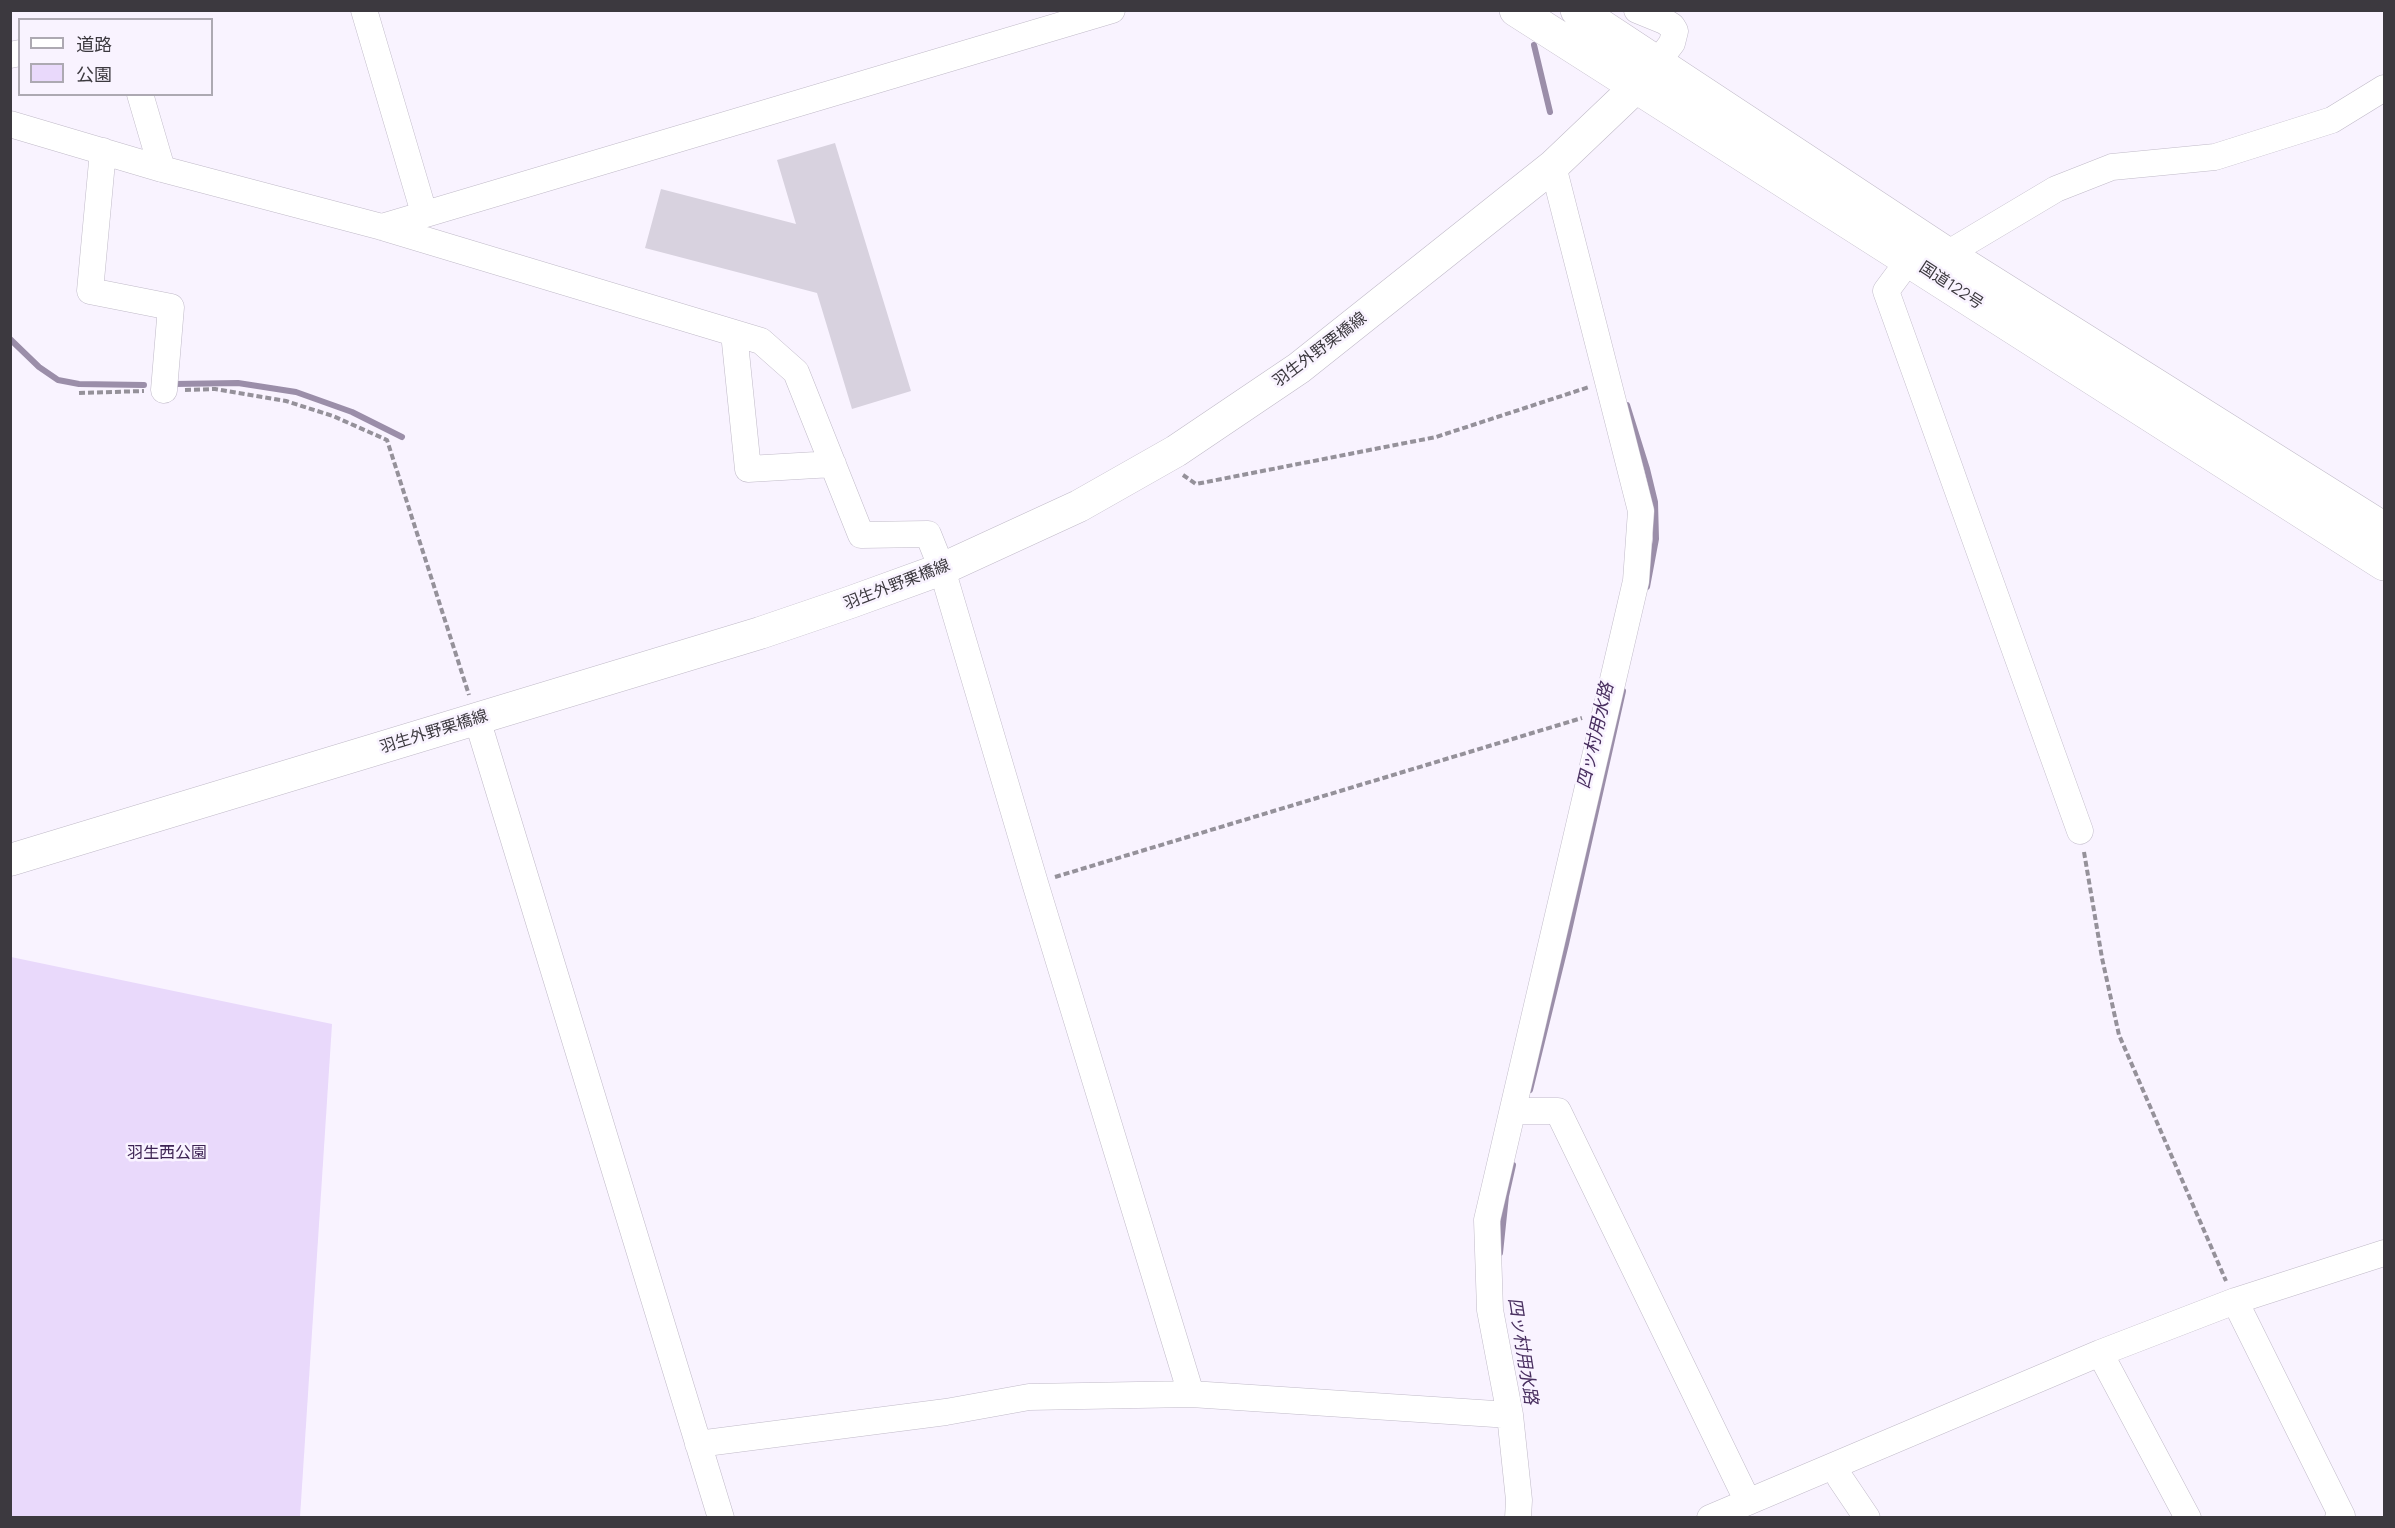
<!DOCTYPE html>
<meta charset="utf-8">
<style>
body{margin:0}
#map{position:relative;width:2395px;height:1528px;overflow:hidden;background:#f9f3ff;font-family:Manrope,"Noto Sans JP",sans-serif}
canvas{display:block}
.frame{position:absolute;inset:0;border:12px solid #3c393f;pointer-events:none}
.legend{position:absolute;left:18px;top:18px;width:195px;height:78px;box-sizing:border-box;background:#f9f3ff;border:2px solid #ada9b2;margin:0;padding:8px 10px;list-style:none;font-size:18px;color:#3c393f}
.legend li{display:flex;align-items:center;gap:12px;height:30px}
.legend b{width:30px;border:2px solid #ada9b2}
</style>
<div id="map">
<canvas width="2395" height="1528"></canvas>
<div class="frame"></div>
<ul class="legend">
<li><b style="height:8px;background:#fff"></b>道路</li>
<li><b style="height:16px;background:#e9d9fb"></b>公園</li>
</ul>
</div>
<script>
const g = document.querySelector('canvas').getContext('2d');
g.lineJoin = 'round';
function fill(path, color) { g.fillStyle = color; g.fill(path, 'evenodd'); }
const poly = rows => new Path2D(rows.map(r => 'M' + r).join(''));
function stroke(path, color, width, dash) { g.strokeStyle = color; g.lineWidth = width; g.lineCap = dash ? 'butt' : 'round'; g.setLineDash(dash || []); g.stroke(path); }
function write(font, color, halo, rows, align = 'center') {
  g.font = font + ' Manrope,"Noto Sans JP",sans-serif'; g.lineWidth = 5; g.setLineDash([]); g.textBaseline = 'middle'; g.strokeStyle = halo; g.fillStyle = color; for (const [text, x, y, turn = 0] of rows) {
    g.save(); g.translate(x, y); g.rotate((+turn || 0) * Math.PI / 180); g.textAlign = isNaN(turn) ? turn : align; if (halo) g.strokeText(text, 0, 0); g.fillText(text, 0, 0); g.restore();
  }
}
const green = poly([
 [11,957,332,1024,300,1517,11,1517]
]);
const stream = poly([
 [1534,45,1550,112],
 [10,339,39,367,58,380,79,384,144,385],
 [174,384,238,383,296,392,352,412,402,437],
 [1627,405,1647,469,1655,502,1656,539,1647,587],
 [1530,1090,1566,944,1623,691],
 [1500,1253,1506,1196,1513,1165]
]);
const building = poly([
 [835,143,911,391,852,409,817,293,645,248,661,189,796,224,777,160]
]);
const path = poly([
 [185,390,215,389,286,401,333,416,387,440,469,695],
 [79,393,144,391],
 [1183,475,1196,484,1436,437,1589,387],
 [2084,852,2102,958,2119,1035,2226,1281],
 [1055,877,1582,718]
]);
const minor = poly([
 [364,10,424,213],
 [1637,10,1664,21,1672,26,1675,31,1672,43,1657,63],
 [10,55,20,53],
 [140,94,162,169],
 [10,124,162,169,382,227,761,341,796,372,861,535,928,534,942,569,1035,883,1191,1394],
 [103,151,90,291,171,307,164,390],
 [382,227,1112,10],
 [1947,254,2056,189,2112,167,2215,157,2332,120,2384,88],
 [1909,260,1886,291,2080,831],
 [734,333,748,469,833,464],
 [477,719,721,1518],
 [1513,1111,1558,1111,1748,1502],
 [2235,1301,2342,1516,2338,1518],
 [2100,1353,2188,1518],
 [698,1444,946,1412,1029,1397,1191,1394,1510,1415],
 [1836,1465,1840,1478,1867,1518],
 [1518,1518,1519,1500,1510,1415,1490,1310,1487,1220,1636,581,1641,511,1553,166],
 [1710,1518,2100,1353,2235,1301,2384,1253]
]);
const major = poly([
 [10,860,760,633,851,602,942,569,1079,506,1176,451,1299,368,1553,166,1637,86,1654,67]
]);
const highway = poly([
 [1516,10,2384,564],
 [1577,10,1947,254,2384,529]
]);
const streetNames = [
 ["国道122号",1951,286,33],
 ["羽生外野栗橋線",1320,350,-37],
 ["羽生外野栗橋線",897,585,-21],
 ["羽生外野栗橋線",434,732,-17]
];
const parkNames = [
 ["羽生西公園",167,1154]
];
const waterNames = [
 ["四ッ村用水路",1596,736,-77],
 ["四ッ村用水路",1522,1351,81]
];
fill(green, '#e9d9fb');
stroke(stream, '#9b8ea9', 6);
fill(building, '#d8d2df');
stroke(minor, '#c0bac8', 27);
stroke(major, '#c0bac8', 33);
stroke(highway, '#c0bac8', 34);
stroke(path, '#95919a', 4, [6, 3]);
stroke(minor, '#fff', 26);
stroke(major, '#fff', 32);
stroke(highway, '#fff', 33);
write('16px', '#3c393f', '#f9f3ff', streetNames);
write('16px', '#3e2454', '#f9f3ff', parkNames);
write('italic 18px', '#492f60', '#f9f3ff', waterNames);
</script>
